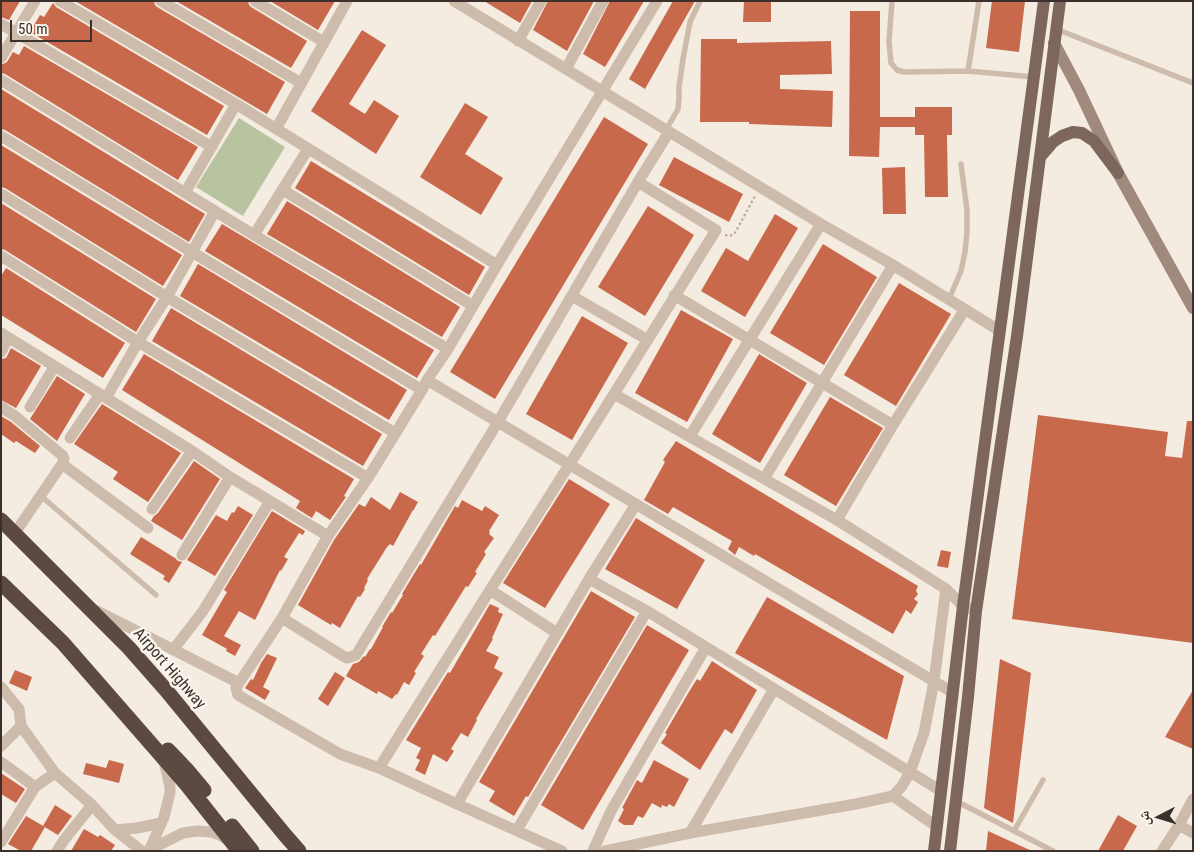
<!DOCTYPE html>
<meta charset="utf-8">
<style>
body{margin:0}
#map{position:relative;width:1194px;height:852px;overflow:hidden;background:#f4ebe1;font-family:"Roboto Condensed","Noto Naskh Arabic",sans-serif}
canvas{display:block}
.frame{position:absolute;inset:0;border:2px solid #3b302b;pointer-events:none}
.north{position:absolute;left:1134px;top:792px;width:50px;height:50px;-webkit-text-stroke:4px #fbf5ee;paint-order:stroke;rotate:265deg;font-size:14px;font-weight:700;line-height:20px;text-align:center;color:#3b302b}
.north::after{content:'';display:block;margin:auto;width:18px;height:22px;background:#3b302b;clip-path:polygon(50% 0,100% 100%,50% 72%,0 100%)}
.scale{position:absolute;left:10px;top:20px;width:82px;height:22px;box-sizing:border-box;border:2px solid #3b302b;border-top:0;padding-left:6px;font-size:15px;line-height:18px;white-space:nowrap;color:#3b302b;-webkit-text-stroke:4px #fbf5ee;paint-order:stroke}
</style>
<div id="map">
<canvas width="1194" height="852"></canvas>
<div class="frame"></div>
<div class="north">ش</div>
<div class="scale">50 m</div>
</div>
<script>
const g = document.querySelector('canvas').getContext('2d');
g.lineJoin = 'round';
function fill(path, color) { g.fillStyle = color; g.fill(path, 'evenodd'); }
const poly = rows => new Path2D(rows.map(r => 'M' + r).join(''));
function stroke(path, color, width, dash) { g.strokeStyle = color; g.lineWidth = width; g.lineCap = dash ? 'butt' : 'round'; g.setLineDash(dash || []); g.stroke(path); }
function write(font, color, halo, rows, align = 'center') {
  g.font = font + ' "Roboto Condensed",sans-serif'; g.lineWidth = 5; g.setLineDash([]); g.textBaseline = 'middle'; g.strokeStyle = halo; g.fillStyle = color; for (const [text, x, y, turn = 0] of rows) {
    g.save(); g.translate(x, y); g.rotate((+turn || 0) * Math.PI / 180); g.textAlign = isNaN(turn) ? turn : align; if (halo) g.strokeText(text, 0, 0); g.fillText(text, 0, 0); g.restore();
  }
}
const green = poly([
 [239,118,285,147,243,216,196,187]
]);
const building = poly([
 [1,1,20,1,9,20,1,17],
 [75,1,154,1,155,5,157,7,285,82,267,114],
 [176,1,248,1,249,5,251,7,307,41,291,68],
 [270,1,335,1,318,30],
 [484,1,532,1,520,23],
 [548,1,594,1,567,51,533,30],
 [610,1,644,1,605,67,583,54],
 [673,1,695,1,645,89,629,79],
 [744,1,771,1,771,22,743,22],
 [992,1,1025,1,1019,52,986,48],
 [53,3,56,7,224,106,207,135,30,32,40,15,44,17],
 [850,11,880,11,880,117,915,117,915,107,952,107,952,135,947,135,948,197,925,197,924,135,915,135,915,127,880,127,879,157,849,156],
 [362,30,386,45,349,104,365,114,374,100,399,116,376,154,311,111],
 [701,39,737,39,737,43,831,41,832,74,780,75,780,89,833,91,832,127,749,124,749,122,700,122],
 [24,46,198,147,178,180,5,74,1,73,1,65,7,62,13,52,19,55],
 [1,89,205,214,189,242,5,130,1,129],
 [465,103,488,117,465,154,503,178,481,215,420,177],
 [604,117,648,144,495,399,450,372],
 [1,145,182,255,163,286,5,188,1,187],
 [674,157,743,194,729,222,659,185],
 [311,161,485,267,469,295,295,188],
 [905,167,906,214,883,214,882,168],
 [287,201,460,307,442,337,267,234],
 [1,203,156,299,136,332,5,250,1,249],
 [648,206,694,235,645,316,598,287],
 [775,214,798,228,745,317,701,291,726,248,748,261],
 [222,224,434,350,417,378,205,251],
 [823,244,877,277,824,365,770,333],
 [198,264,407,390,389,420,180,296],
 [6,268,125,343,103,378,1,315,1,276],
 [899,283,951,314,896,406,844,375],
 [171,308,382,434,363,466,152,341],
 [681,310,733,339,687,422,635,393],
 [582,316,628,343,572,440,526,414],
 [11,348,41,366,16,408,1,400,1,359,6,358],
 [144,354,354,479,344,496,346,497,330,520,316,511,312,518,296,508,300,501,122,390],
 [759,354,807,383,760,463,712,434],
 [57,376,85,394,57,441,30,419],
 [830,397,883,428,836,506,784,475],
 [102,404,181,453,148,502,113,479,118,472,74,444],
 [1038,415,1168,432,1165,456,1182,458,1187,421,1193,421,1193,643,1012,619],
 [1,416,11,422,40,446,35,453,16,441,14,443,1,434],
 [676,441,918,586,916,591,918,594,914,599,918,602,911,614,906,610,893,634,755,554,754,556,739,547,735,555,728,549,732,541,673,507,668,514,644,500,665,462,663,460],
 [194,461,220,479,182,540,151,521,154,516,158,513],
 [569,479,610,504,545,608,503,583],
 [400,492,418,502,413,511,413,510,393,546,390,544,387,547,367,579,368,580,364,588,365,589,360,597,358,596,340,628,332,623,331,625,298,605,334,540,359,504,365,507,371,497,390,510],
 [462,500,482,511,485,506,499,515,489,531,490,532,489,534,494,538,484,552,486,554,475,572,477,573,468,587,466,586,435,636,433,635,421,654,424,656,414,672,416,673,409,685,404,682,397,695,396,694,392,699,378,691,377,694,346,676,353,664,359,662,364,656,365,657,370,649,371,649,383,627,382,627,391,612,392,613,403,595,402,594,420,564,421,565,455,506,458,508],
 [238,506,253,515,215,576,187,560,216,515,227,521,232,512,234,513],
 [272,511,305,531,303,535,299,533,284,557,288,559,281,571,280,570,255,620,239,611,224,636,241,645,235,656,226,651,227,649,202,635,227,592,224,590],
 [636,518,705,560,677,609,605,569],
 [141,537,175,558,178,561,182,562,169,583,163,579,165,576,130,554],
 [941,550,951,552,948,568,937,566],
 [591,591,635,617,528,797,526,796,514,816,489,801,495,791,479,782],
 [767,597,904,676,887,740,735,653],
 [490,604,499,608,498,612,503,614,492,638,493,639,486,651,499,657,494,668,503,673,476,719,477,720,468,737,461,733,451,749,454,751,447,762,433,754,425,775,415,770,420,760,416,758,421,748,406,740,448,672,450,673],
 [647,625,689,650,583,830,541,805],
 [267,654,277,658,263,687,270,691,265,700,245,688,251,679,253,680,261,663],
 [1000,659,1031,673,1013,823,984,808],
 [712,661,757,690,732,734,725,729,700,770,661,743,667,734,665,733,690,690,697,679,700,681],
 [15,670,32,677,27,691,9,683],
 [335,672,345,678,328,706,318,699],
 [1193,690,1193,749,1165,737],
 [109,760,124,764,119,783,83,774,86,763,106,768],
 [654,760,689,779,674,807,669,804,667,807,662,805,661,808,652,803,643,818,638,816,633,825,624,825,618,821,624,809,622,808,637,780,642,783],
 [1,773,25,789,16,803,1,794],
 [55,805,72,816,58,835,43,826],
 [1118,815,1137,826,1123,851,1098,851],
 [26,816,45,827,31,851,21,851,8,844],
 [84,829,98,837,100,835,115,845,111,851,71,851],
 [988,831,1032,851,986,851]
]);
const path = poly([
 [725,235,730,236,735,233,755,196]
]);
const lane = poly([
 [892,1,889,42,891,63,897,70,904,72,968,71,1034,77],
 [1056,29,1193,83],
 [968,71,979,1],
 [666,130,678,109,679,99,679,87,683,59,690,22,700,1],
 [949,299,961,271,965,252,967,231,967,210,961,164],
 [41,496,156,595],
 [956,801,1053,851],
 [1014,831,1043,780]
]);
const street = poly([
 [60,1,236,104,497,265],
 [161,1,301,83],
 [255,1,324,42],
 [454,1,821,224,893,265,1000,331],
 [1,24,212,147],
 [518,41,541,1],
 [1,58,35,1],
 [566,69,603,1],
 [1,80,254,235,448,349],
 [276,129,347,1],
 [1,136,192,252,422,390],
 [283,190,473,306],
 [185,193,236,104],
 [1,194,167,297,395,433],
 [254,235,308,149],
 [1,256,138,342,368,478],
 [674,295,893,425],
 [572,296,648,340],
 [1,333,192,451,230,477,328,536],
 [1,352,8,338],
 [427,380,952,692],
 [614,394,716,230,638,182],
 [106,398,138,342,167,297,215,211],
 [1,407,15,416,63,456,64,459,62,464],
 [30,407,54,367],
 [690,436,821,224],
 [70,438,100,394],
 [764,479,893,265],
 [636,504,589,579,457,804,379,768,340,754,238,695,236,688,239,683,282,618,328,536,368,478,422,390,427,380,448,349,497,265,657,1],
 [152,509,192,451],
 [837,520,893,425,965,309],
 [15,533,62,464,148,528],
 [182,555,230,477],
 [589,579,647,611,941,791],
 [490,590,557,633],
 [95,610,239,683],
 [282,618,343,656,347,658,356,655,498,422,638,182,669,132],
 [173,650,203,611,270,501],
 [1,687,19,709,21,726,55,773,92,805,115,830,142,851],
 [1,746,21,726],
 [1,762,35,787],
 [379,768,490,590,614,394,837,520,946,589,963,606,976,611],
 [893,796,937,827],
 [457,804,562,851],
 [1179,825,1193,833],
 [115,830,137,828,161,823],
 [517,830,647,611],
 [690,833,774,689],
 [1,842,35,787,55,773],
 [151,849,183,833,197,831,211,832,220,835,230,842],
 [57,851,64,840,92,805],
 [149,851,164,817,170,793,170,787,164,761],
 [593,851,611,811,706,647],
 [605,851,690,833,856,804,893,796,902,786,910,772,924,733,934,681,946,589],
 [1162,851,1179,825,1193,799]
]);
const secondary = poly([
 [1054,43,1079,90,1118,173,1193,308]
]);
const primary = poly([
 [1040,157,1053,142,1062,136,1073,132,1082,133,1094,141,1118,173],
 [934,851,963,606,1044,1],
 [950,851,968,697,976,611,1017,336,1060,1]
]);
const highway = poly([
 [1,520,129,648,166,690,285,835,299,851],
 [1,583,63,643,187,785,239,851],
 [168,750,188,771,204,790],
 [232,826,252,851]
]);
const streetNames = [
 ["Airport Highway",169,669,49]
];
fill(green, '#b8c4a0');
fill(building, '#c8694b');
stroke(path, '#b9a596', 2, [2.5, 2.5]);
stroke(lane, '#cdbbac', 5.5);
stroke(street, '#cdbbac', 11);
stroke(secondary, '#a18a7d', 12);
stroke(primary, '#7d675c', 12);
stroke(highway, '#5c4a42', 15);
write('16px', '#3b302b', '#fbf5ee', streetNames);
</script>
